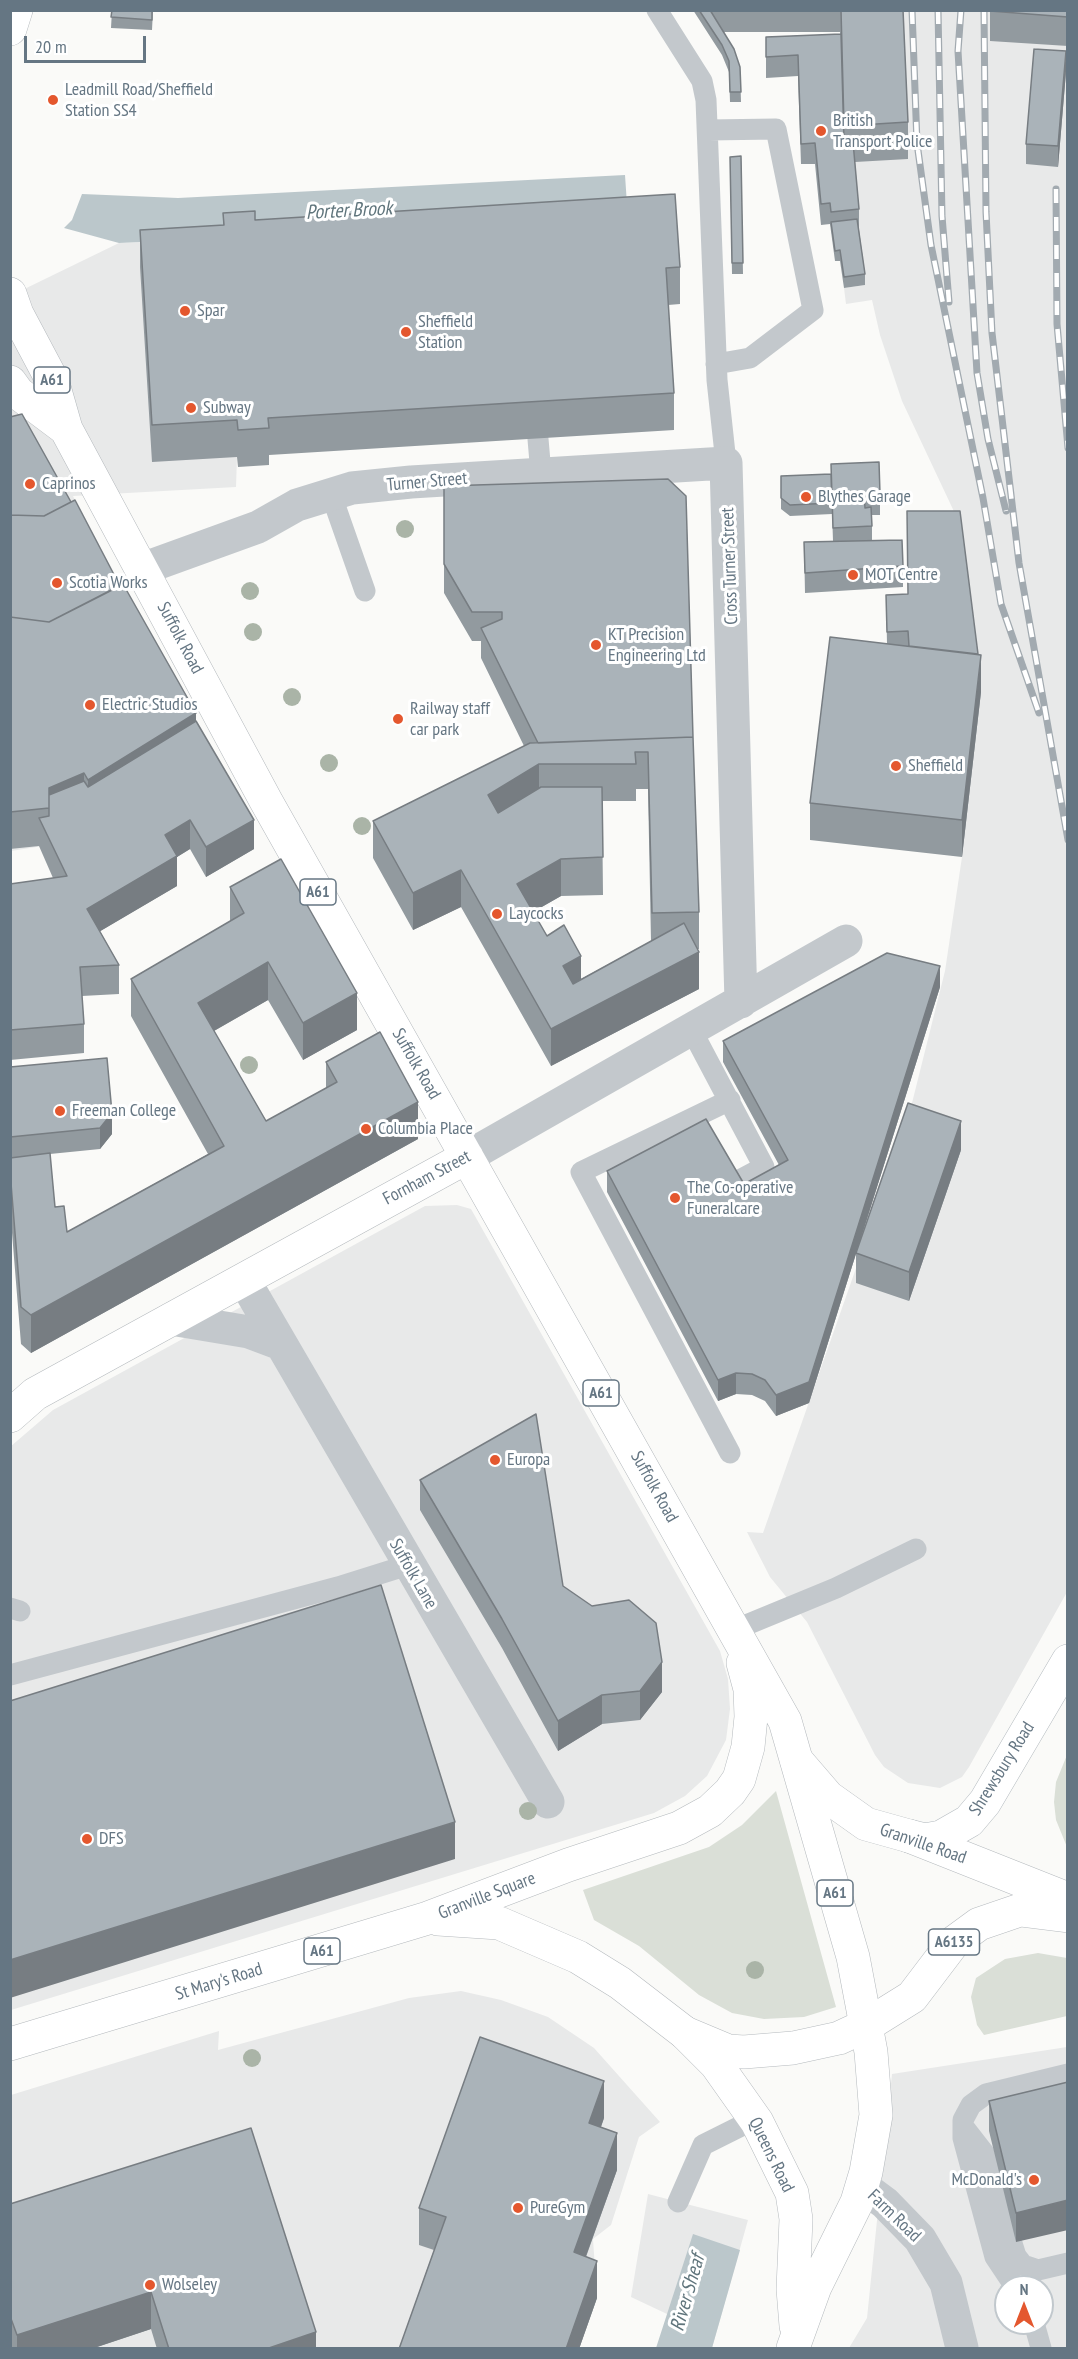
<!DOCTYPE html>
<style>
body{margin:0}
#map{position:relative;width:1078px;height:2359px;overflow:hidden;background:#fafaf8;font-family:"PT Sans Narrow",sans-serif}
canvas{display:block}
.frame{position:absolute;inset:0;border:12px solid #657683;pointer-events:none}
.north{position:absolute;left:994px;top:2275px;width:60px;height:60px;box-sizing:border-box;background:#fff;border:2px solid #c1c8cd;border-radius:50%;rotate:0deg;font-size:16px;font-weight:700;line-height:24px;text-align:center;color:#657683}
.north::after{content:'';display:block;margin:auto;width:21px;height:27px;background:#e4572e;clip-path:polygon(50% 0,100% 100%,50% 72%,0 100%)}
.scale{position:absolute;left:24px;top:36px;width:122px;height:27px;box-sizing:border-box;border:3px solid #657683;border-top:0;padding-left:8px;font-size:18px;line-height:21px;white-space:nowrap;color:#657683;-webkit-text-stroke:4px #fff;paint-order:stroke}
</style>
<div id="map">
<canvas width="1078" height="2359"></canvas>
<div class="frame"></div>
<div class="north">N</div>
<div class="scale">20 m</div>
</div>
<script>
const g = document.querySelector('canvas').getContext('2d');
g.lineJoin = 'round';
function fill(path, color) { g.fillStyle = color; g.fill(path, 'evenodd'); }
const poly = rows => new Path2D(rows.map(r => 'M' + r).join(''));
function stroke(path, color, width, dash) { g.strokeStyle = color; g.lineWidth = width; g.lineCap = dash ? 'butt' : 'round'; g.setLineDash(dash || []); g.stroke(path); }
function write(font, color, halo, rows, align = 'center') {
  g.font = font + ' "PT Sans Narrow",sans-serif'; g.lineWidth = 6; g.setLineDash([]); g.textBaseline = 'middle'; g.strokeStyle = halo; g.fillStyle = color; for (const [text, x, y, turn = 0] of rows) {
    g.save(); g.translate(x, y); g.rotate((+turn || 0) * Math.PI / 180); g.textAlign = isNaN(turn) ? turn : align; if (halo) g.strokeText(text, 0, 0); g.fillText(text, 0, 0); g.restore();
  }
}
const built = poly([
 [839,11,1067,11,1067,1592,969,1767,962,1777,940,1788,908,1783,884,1767,875,1755,807,1622,770,1577,747,1532,763,1533,907,1123,945,971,962,857,958,520,902,401,880,335,872,300,846,304,844,288,865,285,857,230],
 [211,239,229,354,237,457,236,487,73,496,197,754,49,845,11,851,10,296,119,243],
 [457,1205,471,1209,720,1651,728,1679,730,1709,726,1740,707,1776,685,1796,654,1813,11,2010,10,1447,53,1410,425,1206],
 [461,1991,501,2000,548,2017,594,2048,660,2122,639,2137,611,2225,593,2239,597,2298,579,2348,11,2348,11,2095,219,2031,218,2050,409,1998],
 [1067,2047,1067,2348,849,2348,867,2318,892,2074],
 [1006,2287,1042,2287,1042,2323,1006,2323],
 [648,2194,748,2220,712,2348,674,2348,667,2314,631,2297]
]);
const green = poly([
 [1067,1755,1067,1847,1056,1820,1054,1802,1056,1782],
 [776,1791,836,2007,804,2017,764,2019,732,2013,699,1995,639,1946,594,1920,583,1890,709,1847,742,1825],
 [1038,1953,1067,1958,1067,2016,984,2035,977,2025,971,1997,976,1978,1005,1959]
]);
const water = poly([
 [625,175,628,219,119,243,64,228,72,220,82,194,178,198],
 [693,2234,740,2250,712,2348,656,2348]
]);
const lane = poly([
 [657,10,702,81,706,100,717,380,726,463],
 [708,130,776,129,813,310,750,358,716,364],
 [538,439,541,474],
 [331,494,365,591],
 [691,1029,764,1167,732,1184],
 [730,1453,581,1172,730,1100],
 [10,1608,20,1611],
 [734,1630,836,1588,916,1549],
 [10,1675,338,1587,408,1565],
 [963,2126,984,2153,1016,2256,1023,2265,1038,2270,1068,2263],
 [678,2202,703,2145,755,2119],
 [1015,2287,995,2257,963,2138,963,2120,971,2105,986,2094,1068,2074],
 [1034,2323,1041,2348]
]);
const street = poly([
 [142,569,258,527,297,505,352,488,411,482,726,463,741,1002],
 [467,1157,846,941],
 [244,1280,548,1802],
 [171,1319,249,1332,281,1344],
 [862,2186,885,2203,920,2239,946,2283,962,2348]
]);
const secondary = poly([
 [909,1836,925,1840,941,1837,969,1821,985,1802,1068,1661]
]);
const primary = poly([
 [797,1761,828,1797,866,1824,909,1836,1068,1899],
 [685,2033,728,2051,744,2052,793,2048,839,2038,867,2025,912,1997,953,1943,979,1924,1020,1910,1068,1916]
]);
const highway = poly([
 [10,29,16,10],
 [10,294,17,314,52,380,66,429,266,801,785,1721,853,1957,871,2052,876,2115,866,2172,857,2202,815,2287,793,2348],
 [10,382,18,393,66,429],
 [10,1416,35,1394,467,1157],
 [438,1919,499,1923,578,1957,620,1983,685,2033,716,2064,757,2122,792,2193,796,2219,793,2289,796,2326],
 [10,2044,428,1918,568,1865,679,1828,710,1811,730,1792,739,1779,748,1747,751,1717,750,1689,743,1663]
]);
const rail = poly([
 [912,10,917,143,931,245,983,498,1001,604,1039,713],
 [938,10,942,216,949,302],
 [961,10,958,51,977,373,988,439,1006,511],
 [984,10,986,212,992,333,1019,563,1068,840],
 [1056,189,1057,324,1068,448]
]);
const trees = [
 [405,529],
 [250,591],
 [253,632],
 [292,697],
 [329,763],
 [362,826],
 [249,1065],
 [528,1811],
 [755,1970],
 [252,2058]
];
const wall = poly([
 [112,10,153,10,152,30,111,28],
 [693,10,903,10,908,122,908,159,855,162,859,209,859,230,865,274,865,285,844,288,840,261,835,261,830,224,821,225,815,164,801,164,798,76,766,78,766,37,840,34,840,32,724,32,740,67,741,102,730,102,729,72,722,55],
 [990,10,1068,10,1068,46,990,41],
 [1066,72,1058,167,1026,164,1026,144],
 [741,156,743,274,732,274,730,157],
 [223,213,255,220,680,267,680,304,668,305,674,393,674,430,269,455,269,465,238,467,237,457,152,462,140,267,140,230,223,225],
 [10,417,71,502,120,586,196,721,254,849,206,877,190,849,177,857,177,886,100,931,119,965,119,994,82,996,84,1024,84,1053,10,1060,10,884,53,878,39,846,10,849],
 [781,476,880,494,880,515,872,515,872,540,903,566,903,587,805,593,804,542,833,541,832,511,832,514,790,516,781,509],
 [668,479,699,912,699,949,698,949,699,989,551,1066,461,907,413,930,373,858,373,821,524,746,481,658,481,641,472,641,444,593,444,486],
 [636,789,648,789,651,941,581,979,547,936,533,912,561,896,603,895,602,801,636,801],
 [886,595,981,692,962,857,810,840,810,803,887,644],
 [230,887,357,1030,303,1060,268,1000,214,1031,266,1121,326,1088,326,1062,418,1139,31,1353,21,1344,10,1208,10,1158,28,1156,10,1158,10,1067,112,1134,100,1149,50,1154,55,1207,67,1232,208,1154,131,1016,131,979,230,921],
 [940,987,809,1403,776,1416,765,1401,752,1395,736,1394,718,1401,607,1192,607,1171,744,1184,779,1165,723,1062,723,1041],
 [961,1150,909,1301,856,1283,856,1253],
 [420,1480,563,1586,662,1692,640,1720,602,1724,558,1751,502,1648,420,1510],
 [1068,2082,1016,2242,989,2131,989,2101],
 [604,2118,601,2127,617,2170,586,2257,597,2298,579,2349,399,2349,434,2250,419,2245,419,2208],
 [10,2204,316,2349,157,2349,151,2329,91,2349,10,2349]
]);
const shadedWall = poly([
 [1066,51,1066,72,1058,167,1058,146],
 [981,655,981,692,962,857,962,820],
 [196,713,196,750,88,817,88,780],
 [539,764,539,802,488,833,488,795],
 [84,773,84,810,49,825,49,788],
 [190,820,190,849,177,857,177,886,87,939,87,909,165,835],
 [254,820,254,849,206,877,206,847],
 [561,859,561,896,517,921,517,884],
 [461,870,461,907,413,930,413,893],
 [699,952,699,989,551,1066,551,1029],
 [581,956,581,994,563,1004,563,966],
 [268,962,268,1000,198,1040,198,1003],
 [940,966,940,987,809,1403,776,1416,776,1395],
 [357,993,357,1030,303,1060,303,1023],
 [418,1102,418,1139,31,1353,31,1315],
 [112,1113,112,1134,100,1149,100,1128],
 [961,1121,961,1150,909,1301,909,1272],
 [736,1373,736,1394,718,1401,718,1380],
 [662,1662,662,1692,640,1720,640,1691],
 [602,1695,602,1724,558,1751,558,1721],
 [455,1822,455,1859,10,1998,10,1960],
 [604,2081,604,2118,589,2160,589,2123],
 [617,2133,617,2170,574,2289,574,2252],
 [1068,2200,1068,2230,1016,2242,1016,2213],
 [597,2261,597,2298,579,2349,566,2349],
 [151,2292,151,2329,91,2349,17,2349,17,2335],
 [316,2332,316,2349,266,2349]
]);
const building = poly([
 [112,10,152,10,152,20,111,17,112,10],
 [699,10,710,10,734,49,740,67,741,92,730,92,729,61,722,45,699,10],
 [841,10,903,10,908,122,844,126,841,10],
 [990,10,1068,10,1068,17,990,11,990,10],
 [841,34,844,142,853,142,859,209,831,212,830,203,821,204,815,143,801,144,798,55,766,57,766,37,841,34],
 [1034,49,1066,51,1058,146,1026,144,1034,49],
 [741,156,743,263,732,263,730,157,741,156],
 [675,194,680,267,666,268,674,393,268,418,269,428,238,430,237,420,152,425,140,230,224,225,223,213,255,211,255,220,675,194],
 [857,219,865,274,844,277,840,250,835,251,831,222,857,219],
 [22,414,71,502,44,516,10,515,10,417,22,414],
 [879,462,880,494,864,494,865,508,871,507,872,526,833,528,831,464,879,462],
 [831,474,832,503,790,505,781,498,781,476,831,474],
 [668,479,686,496,693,737,538,743,481,628,502,619,502,612,472,612,444,564,444,486,668,479],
 [75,500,120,586,49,622,10,617,10,515,44,516,75,500],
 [907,511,960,511,978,654,909,646,908,631,887,632,886,595,908,594,907,511],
 [902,540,903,566,805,573,804,542,902,540],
 [123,584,196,713,88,780,84,773,49,788,49,808,10,812,10,617,49,622,123,584],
 [830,637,981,655,962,820,810,803,830,637],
 [196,721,254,820,206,847,190,820,165,835,177,856,87,909,119,965,80,967,84,1024,10,1030,10,884,67,876,39,818,49,816,49,795,84,781,88,787,196,721],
 [693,737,699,912,652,913,648,752,635,752,636,764,539,764,488,795,498,813,541,787,602,787,603,857,561,859,517,884,547,936,564,925,581,956,563,966,573,984,684,923,699,952,551,1029,461,870,413,893,373,821,530,743,693,737],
 [281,859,357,993,303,1023,268,962,198,1003,266,1121,337,1082,326,1062,380,1032,418,1102,31,1315,21,1307,10,1171,10,1158,50,1153,55,1207,64,1206,67,1232,224,1146,131,979,244,913,230,887,281,859],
 [887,953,940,966,809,1382,776,1395,765,1380,752,1374,736,1373,718,1380,607,1171,706,1119,744,1184,788,1160,723,1041,887,953],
 [107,1058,112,1113,100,1128,10,1137,10,1067,107,1058],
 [908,1103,961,1121,909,1272,856,1253,908,1103],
 [536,1414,563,1586,592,1606,629,1600,656,1623,662,1662,640,1691,602,1695,558,1721,502,1619,420,1480,536,1414],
 [381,1585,455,1822,10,1960,10,1701,381,1585],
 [480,2037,604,2081,589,2123,617,2133,574,2252,597,2261,566,2349,399,2349,446,2217,419,2208,480,2037],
 [1068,2082,1068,2200,1016,2213,989,2101,1068,2082],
 [251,2128,316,2332,266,2349,169,2349,151,2292,17,2335,10,2316,10,2204,251,2128]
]);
const markers = [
 [53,100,6,"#e4572e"],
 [821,131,6,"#e4572e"],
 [185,311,6,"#e4572e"],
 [406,332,6,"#e4572e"],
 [191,408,6,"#e4572e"],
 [30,484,6,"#e4572e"],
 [806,497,6,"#e4572e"],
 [853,575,6,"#e4572e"],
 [57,583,6,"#e4572e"],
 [596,645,6,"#e4572e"],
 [90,705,6,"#e4572e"],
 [398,719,6,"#e4572e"],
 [896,766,6,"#e4572e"],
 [497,914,6,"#e4572e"],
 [60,1111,6,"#e4572e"],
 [366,1129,6,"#e4572e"],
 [675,1198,6,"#e4572e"],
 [495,1460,6,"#e4572e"],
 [87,1839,6,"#e4572e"],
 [1034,2180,6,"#e4572e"],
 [518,2208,6,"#e4572e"],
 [150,2285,6,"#e4572e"]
];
const shields = [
 [52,380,36],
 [318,892,36],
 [601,1393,36],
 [835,1893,36],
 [954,1942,51],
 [322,1951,36]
];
const shieldNames = [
 ["A61",52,380],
 ["A61",318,892],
 ["A61",601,1393],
 ["A61",835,1893],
 ["A6135",954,1942],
 ["A61",322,1951]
];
const poiNames = [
 ["Leadmill Road/Sheffield",65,90],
 ["Station SS4",65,111],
 ["British",833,121],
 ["Transport Police",833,142],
 ["Spar",197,311],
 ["Sheffield",418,322],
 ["Station",418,343],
 ["Subway",203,408],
 ["Caprinos",42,484],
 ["Blythes Garage",818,497],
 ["MOT Centre",865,575],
 ["Scotia Works",69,583],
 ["KT Precision",608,635],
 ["Engineering Ltd",608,656],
 ["Electric Studios",102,705],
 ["Railway staff",410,709],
 ["car park",410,730],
 ["Sheffield",908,766],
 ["Laycocks",509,914],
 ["Freeman College",72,1111],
 ["Columbia Place",378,1129],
 ["The Co-operative",687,1188],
 ["Funeralcare",687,1209],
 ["Europa",507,1460],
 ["DFS",99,1839],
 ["McDonald's",1022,2180,"right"],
 ["PureGym",530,2208],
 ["Wolseley",162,2285]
];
const streetNames = [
 ["Turner Street",427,482,-5],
 ["Cross Turner Street",730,566,-92],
 ["Suffolk Road",180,638,62],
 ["Suffolk Road",416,1064,60],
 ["Fornham Street",427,1178,-28],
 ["Suffolk Road",654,1487,61],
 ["Suffolk Lane",413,1574,60],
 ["Shrewsbury Road",1002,1769,-58],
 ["Granville Road",923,1844,19],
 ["Granville Square",487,1896,-21],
 ["St Mary's Road",219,1982,-17],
 ["Queens Road",771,2155,64],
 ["Farm Road",894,2216,44]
];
const waterNames = [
 ["Porter Brook",349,211,-3],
 ["River Sheaf",688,2293,-74]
];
fill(built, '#e8e9e9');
fill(green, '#dadfd7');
fill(water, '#bbc7cb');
stroke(secondary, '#b3babf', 34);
stroke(primary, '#b5babe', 34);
stroke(highway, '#b4b9bd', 34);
stroke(lane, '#c3c8cc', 21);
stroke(street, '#c3c8cc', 33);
stroke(secondary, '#fff', 33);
stroke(primary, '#fff', 33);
stroke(highway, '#fff', 33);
stroke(rail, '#a2aab0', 7);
stroke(rail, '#fff', 4.5, [14]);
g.fillStyle = '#aab4a7';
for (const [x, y] of trees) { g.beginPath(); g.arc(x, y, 9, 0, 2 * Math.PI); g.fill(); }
fill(wall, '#929a9f');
fill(shadedWall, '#777d82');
fill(building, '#aab3b9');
stroke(building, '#777d82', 1.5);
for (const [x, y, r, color] of markers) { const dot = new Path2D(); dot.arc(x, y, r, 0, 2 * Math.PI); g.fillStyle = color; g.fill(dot); stroke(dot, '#fff', 2); }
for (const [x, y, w] of shields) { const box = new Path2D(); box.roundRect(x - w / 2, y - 13, w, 26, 4.5); g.fillStyle = '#fff'; g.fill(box); stroke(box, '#657683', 1.5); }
write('bold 16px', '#657683', null, shieldNames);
write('18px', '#657683', '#fff', poiNames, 'left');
write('18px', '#657683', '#fff', streetNames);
write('italic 20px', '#60757c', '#fff', waterNames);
</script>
